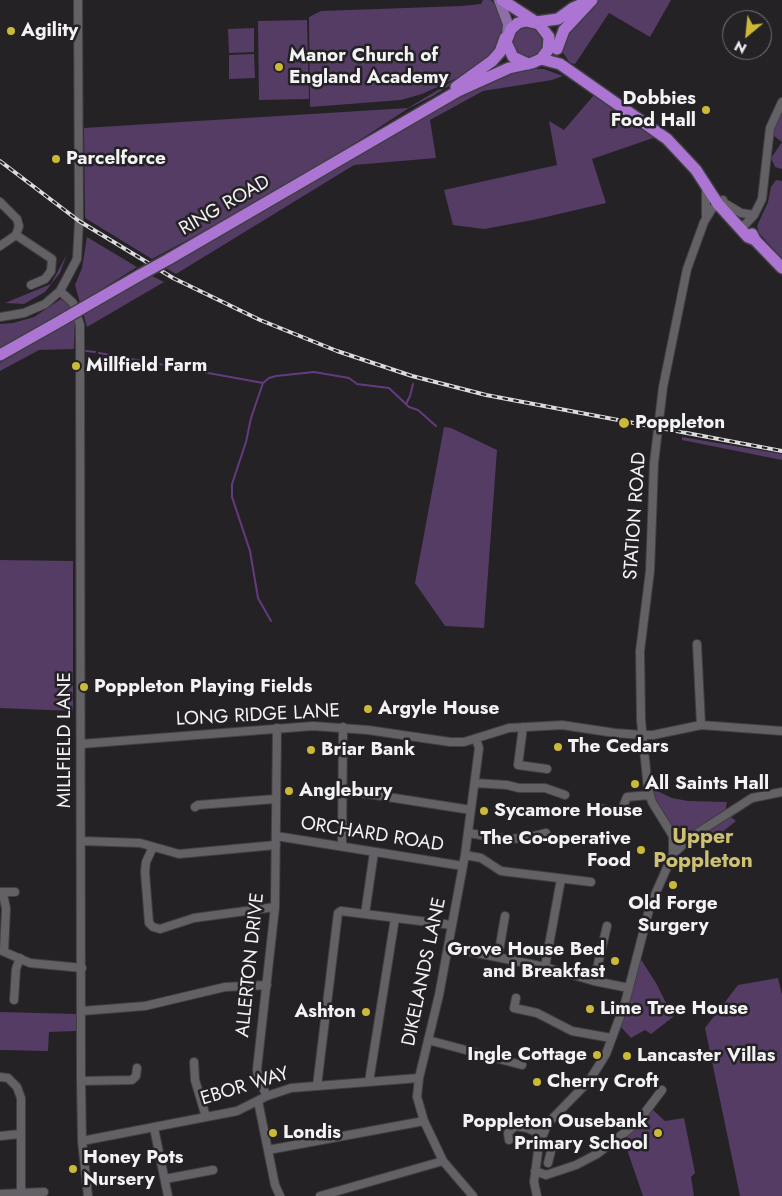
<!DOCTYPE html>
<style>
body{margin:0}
#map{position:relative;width:782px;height:1196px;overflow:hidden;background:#242225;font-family:Jost,sans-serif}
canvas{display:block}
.north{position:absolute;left:722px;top:10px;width:50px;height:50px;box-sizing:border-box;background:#242225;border:1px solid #777578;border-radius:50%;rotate:208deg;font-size:14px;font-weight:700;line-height:20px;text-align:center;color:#f3f2f4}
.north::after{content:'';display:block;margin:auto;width:18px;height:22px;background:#cdb938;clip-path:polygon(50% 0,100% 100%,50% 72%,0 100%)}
</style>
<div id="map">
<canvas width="782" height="1196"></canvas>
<div class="north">N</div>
</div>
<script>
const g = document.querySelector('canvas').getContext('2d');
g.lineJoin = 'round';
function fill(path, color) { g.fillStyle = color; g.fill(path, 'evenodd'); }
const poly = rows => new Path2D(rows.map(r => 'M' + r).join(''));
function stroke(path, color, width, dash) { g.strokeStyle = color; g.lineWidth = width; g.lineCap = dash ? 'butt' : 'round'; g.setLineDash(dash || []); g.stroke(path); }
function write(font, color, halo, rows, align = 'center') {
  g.font = font + ' Jost,sans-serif'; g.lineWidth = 5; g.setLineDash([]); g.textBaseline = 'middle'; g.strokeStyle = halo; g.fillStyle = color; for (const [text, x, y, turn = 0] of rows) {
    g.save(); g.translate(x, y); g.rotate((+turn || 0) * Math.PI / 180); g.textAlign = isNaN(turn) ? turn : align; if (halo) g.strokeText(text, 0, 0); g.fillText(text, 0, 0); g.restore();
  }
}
const green = poly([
 [483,0,491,0,499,9,503,24,501,38,495,51,478,68,433,96,409,108,323,164,253,205,152,259,85,218,84,128,408,108,459,77,422,94,401,100,310,107,309,17,321,11,462,6,481,4],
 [597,0,671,0,650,37,609,13,575,64,570,63,559,47,560,40],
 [307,20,309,99,259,100,258,21],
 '512 43a16 16 0 1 1 32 0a16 16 0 1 1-32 0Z',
 [254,28,254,52,229,53,228,29],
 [254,54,255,78,229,79,229,55],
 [526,69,544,69,563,76,552,80,483,91,430,120,436,158,354,165,176,274,162,266,490,80],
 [594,95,656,137,592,159,606,203,533,220,484,229,453,225,444,190,557,165,549,121,564,130],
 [782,106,782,169,775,167,771,158,782,142,774,136,772,130],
 [776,180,782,181,782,259,759,233,757,226,768,202,771,187],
 [87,237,137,267,80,303,75,285,82,268],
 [67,254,60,273,45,292,24,304,5,303,51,284],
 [148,274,164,282,87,327,83,313],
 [61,299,72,307,0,348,0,324,13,323,34,317],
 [75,318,74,349,39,350,0,371,0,363],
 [444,427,451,428,497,450,484,628,445,626,415,583],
 [682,437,782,454,782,460,682,440],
 [0,560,73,561,73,711,0,708],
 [653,789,672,798,688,801,727,802,725,812,685,837,676,834,658,807],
 [730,816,736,821,710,842,701,836],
 [640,958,656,983,673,1017,651,1034,645,1030,631,1038,620,1026,632,991],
 [778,978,782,995,782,1196,740,1196,705,1028,738,985],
 [0,1012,77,1014,76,1031,49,1032,48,1051,0,1050],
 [652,1109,665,1121,684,1118,695,1173,691,1177,694,1196,643,1196,623,1138]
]);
const stream = poly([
 [86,351,95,352],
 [99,353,263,383,269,378,276,376,314,372,349,378,357,384,389,388,409,407,418,410,436,426],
 [263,383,251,418,246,442,232,484,232,497,250,551,258,598,271,621],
 [406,404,410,396,413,384]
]);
const minor = poly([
 [723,200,712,209,704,222,687,269,663,387,654,463,650,571,640,651,641,720,648,789,652,802,673,836,679,839,691,837,752,798,782,792],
 [0,202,17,219,19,226,16,235,0,246],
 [726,204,741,213,754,215],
 [706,216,706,187],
 [741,229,754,215,762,199,770,128,782,102],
 [16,235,52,259,51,271,45,279,31,285],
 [60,291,73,303,80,325,81,1081,82,1141,88,1196],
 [0,317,24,313,45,304,60,291,77,259,79,221,78,0],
 [697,644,701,725],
 [523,727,518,765,547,769],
 [81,744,313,726,368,730,450,742,464,742,509,728,562,725,615,733,643,735,653,735,701,725,782,731],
 [475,783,507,785,519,788,545,788,565,795],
 [343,790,471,810],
 [195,807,198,805,275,799],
 [598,808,617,812,622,809,627,797,650,795],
 [468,833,506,839,526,838,546,833],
 [276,836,463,866],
 [82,841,140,843,179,854,276,845],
 [342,846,343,727],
 [153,847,146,862,145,872,149,923,153,927,160,929,194,918,275,907],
 [673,854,690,838],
 [465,855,481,858,501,871,591,882],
 [0,892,15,892],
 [3,893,6,909,4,951],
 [365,914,374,852],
 [448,947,545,967,594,981,629,988],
 [0,950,30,963,82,968],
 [498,957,505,916],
 [545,967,561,879],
 [594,981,607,926],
 [516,998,514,1008,537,1013,572,1031,611,1038],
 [14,1000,16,969,20,958],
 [82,1011,145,1006,225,987,267,985],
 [428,1040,522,1065],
 [194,1062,195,1080,206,1117],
 [0,1077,8,1078,17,1087,21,1098,21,1196],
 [81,1081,132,1080,136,1076,137,1068],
 [369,1082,395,918],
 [317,1086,338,913,341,911,452,925],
 [267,1096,258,1078,257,1069,275,907,277,728],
 [258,1101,275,1185,280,1196],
 [154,1128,168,1196],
 [0,1136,20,1134],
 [509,1140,508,1133,515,1126,527,1128,542,1135],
 [82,1141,237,1111,267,1096,291,1088,419,1078],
 [539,1144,552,1147,548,1163],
 [268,1150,424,1121],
 [535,1171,546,1175,576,1165,597,1154,637,1123,662,1090],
 [165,1179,213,1170],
 [0,1194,44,1192],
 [320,1196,443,1161],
 [473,1196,443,1161,424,1121,417,1097,419,1078,439,995,465,855,479,748,476,739],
 [537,1196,534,1182,539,1144,548,1123,589,1081,606,1054,625,1003,650,906,673,854,673,836]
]);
const major = poly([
 [499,0,508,24,507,36]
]);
const highway = poly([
 [502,0,533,20],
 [536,22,558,19,573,8,582,4],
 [557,49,564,30,592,0],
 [541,59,560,64,667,139,696,170,718,204,748,237,755,240],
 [456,87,492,61,500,52,505,38],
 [752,234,755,240,782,268],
 [169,259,458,91,509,68,532,63,541,59,548,50,549,37,539,24,526,21,518,23,511,29,506,42,513,57,528,64],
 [93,302,140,275],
 [0,355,62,320]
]);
const rail = poly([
 [0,161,79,221,173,278,260,320,337,351,412,376,486,395,782,451]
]);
const highwayBridge = poly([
 [140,275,169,259],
 [62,320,93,302]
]);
const markers = [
 [11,31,5,"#cdb938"],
 [279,67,5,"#cdb938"],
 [706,110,5,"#cdb938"],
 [56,159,5,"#cdb938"],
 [76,366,5,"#cdb938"],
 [624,423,6,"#cdb938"],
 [84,687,5,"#cdb938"],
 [368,709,5,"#cdb938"],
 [558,747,5,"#cdb938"],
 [311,750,5,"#cdb938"],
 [635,784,5,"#cdb938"],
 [289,791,5,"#cdb938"],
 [484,811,5,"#cdb938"],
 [641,850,5,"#cdb938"],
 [673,885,5,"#cdb938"],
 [615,961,5,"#cdb938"],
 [590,1009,5,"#cdb938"],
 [366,1012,5,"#cdb938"],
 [597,1055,5,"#cdb938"],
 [627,1056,5,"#cdb938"],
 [537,1082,5,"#cdb938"],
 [273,1133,5,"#cdb938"],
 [658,1133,5,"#cdb938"],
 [73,1169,5,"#cdb938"]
];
const poiNames = [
 ["Agility",21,31],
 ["Manor Church of",289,56],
 ["England Academy",289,78],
 ["Dobbies",696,99,"right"],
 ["Food Hall",696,121,"right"],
 ["Parcelforce",66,159],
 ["Millfield Farm",86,366],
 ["Poppleton",635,423],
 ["Poppleton Playing Fields",94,687],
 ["Argyle House",378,709],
 ["The Cedars",568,747],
 ["Briar Bank",321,750],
 ["All Saints Hall",645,784],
 ["Anglebury",299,791],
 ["Sycamore House",494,811],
 ["The Co-operative",631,839,"right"],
 ["Food",631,861,"right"],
 ["Old Forge",673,904,"center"],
 ["Surgery",673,926,"center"],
 ["Grove House Bed",605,950,"right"],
 ["and Breakfast",605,972,"right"],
 ["Lime Tree House",600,1009],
 ["Ashton",356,1012,"right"],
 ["Ingle Cottage",587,1055,"right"],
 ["Lancaster Villas",637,1056],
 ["Cherry Croft",547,1082],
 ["Poppleton Ousebank",648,1122,"right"],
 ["Primary School",648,1144,"right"],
 ["Londis",283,1133],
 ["Honey Pots",83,1158],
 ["Nursery",83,1180]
];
const streetNames = [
 ["RING ROAD",225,206,-30],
 ["STATION ROAD",636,516,-86],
 ["LONG RIDGE LANE",258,716,-3],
 ["MILLFIELD LANE",65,740,-90],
 ["ORCHARD ROAD",372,835,9],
 ["ALLERTON DRIVE",251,965,-84],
 ["DIKELANDS LANE",425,972,-78],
 ["EBOR WAY",245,1087,-17]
];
const quarterNames = [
 ["Upper",703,838],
 ["Poppleton",703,862]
];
fill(green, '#543c65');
stroke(stream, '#643a81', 2);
stroke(minor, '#403f41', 10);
stroke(major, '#403f41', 12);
stroke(highway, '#403f41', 14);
stroke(minor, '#636165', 8);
stroke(major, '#8f6da8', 10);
stroke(highway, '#ac75d4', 11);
stroke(rail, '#dcdbdd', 4);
stroke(rail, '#242225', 2, [5.5]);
stroke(highwayBridge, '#403f41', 14, []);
stroke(highwayBridge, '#ac75d4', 11);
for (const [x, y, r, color] of markers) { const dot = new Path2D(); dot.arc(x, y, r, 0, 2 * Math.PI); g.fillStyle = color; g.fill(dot); stroke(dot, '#242225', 2); }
write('bold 19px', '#f3f2f4', '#242225', poiNames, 'left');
write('19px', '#f3f2f4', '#242225', streetNames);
write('bold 21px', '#cfc173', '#242225', quarterNames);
</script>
